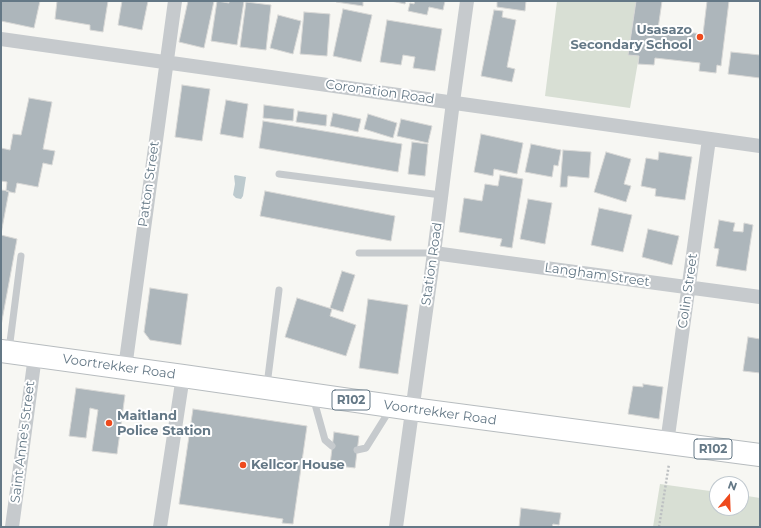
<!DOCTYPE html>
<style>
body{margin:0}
#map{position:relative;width:761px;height:528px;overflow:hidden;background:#f7f7f3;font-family:Montserrat,sans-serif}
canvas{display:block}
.frame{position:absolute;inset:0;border:2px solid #647886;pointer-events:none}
.north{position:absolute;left:709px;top:476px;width:40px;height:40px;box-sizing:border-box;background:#fff;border:1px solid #c1c9cf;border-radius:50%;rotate:19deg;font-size:11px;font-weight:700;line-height:16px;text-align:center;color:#647886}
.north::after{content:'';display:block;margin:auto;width:14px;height:18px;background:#ee4a1d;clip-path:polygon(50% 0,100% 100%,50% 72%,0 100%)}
</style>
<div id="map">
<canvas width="761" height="528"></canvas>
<div class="frame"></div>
<div class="north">N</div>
</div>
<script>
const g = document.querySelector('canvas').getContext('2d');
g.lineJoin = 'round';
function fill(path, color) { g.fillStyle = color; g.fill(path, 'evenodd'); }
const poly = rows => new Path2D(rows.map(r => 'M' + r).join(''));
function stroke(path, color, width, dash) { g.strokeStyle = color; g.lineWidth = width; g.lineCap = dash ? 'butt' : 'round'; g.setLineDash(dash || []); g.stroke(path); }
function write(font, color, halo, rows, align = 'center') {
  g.font = font + ' Montserrat,sans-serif'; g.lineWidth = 4; g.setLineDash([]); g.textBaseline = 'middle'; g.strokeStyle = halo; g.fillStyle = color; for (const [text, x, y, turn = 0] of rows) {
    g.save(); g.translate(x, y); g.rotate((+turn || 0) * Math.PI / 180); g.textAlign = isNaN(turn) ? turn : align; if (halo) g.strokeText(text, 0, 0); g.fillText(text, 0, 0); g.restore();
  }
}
const green = poly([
 [557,1,636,1,628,54,639,56,630,108,545,96],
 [660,484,717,492,717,508,741,508,741,495,760,498,760,527,653,527]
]);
const water = poly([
 [235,175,246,177,243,196,241,199,236,198,233,195,235,184,234,176]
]);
const building = poly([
 [1,1,40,1,34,28,1,21,1,1],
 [57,1,108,1,103,32,90,30,90,25,55,19,57,1],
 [122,1,148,1,142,30,118,25,122,1],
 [188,1,214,1,204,48,179,42,188,1],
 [217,1,229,3,229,1,244,1,237,45,211,41,217,1],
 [336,1,363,1,363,6,336,2,336,1],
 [391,1,406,1,405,4,391,1],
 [415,1,445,1,443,10,429,7,427,15,408,11,410,3,414,4,415,1],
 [497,1,526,1,525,11,497,7,497,1],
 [636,1,662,1,658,29,703,34,707,1,729,1,721,66,717,65,716,73,699,71,700,63,655,58,654,65,638,64,639,56,628,55,636,1],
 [246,2,271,5,266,50,240,47,246,2],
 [343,9,372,15,361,62,333,56,343,9],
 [494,10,503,11,502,17,516,20,507,67,515,69,512,82,481,76,494,10],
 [304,12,330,14,327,56,300,54,304,12],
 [278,15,301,21,293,54,270,48,278,15],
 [387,20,442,29,435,71,413,68,415,57,403,55,401,65,380,62,387,20],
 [731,52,760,55,760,78,728,74,731,52],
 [182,85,210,89,202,141,175,137,182,85],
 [29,98,52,102,43,149,55,151,52,165,43,163,38,187,17,183,15,193,6,191,7,182,1,181,1,148,10,150,13,134,21,135,29,98],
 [226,100,248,104,243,138,220,134,226,100],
 [264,105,294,109,293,121,263,118,264,105],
 [298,111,327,115,326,126,296,122,298,111],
 [333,113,361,119,358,132,330,126,333,113],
 [368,114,397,123,393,138,364,129,368,114],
 [401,119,432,126,428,143,397,136,401,119],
 [263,121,402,144,398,172,259,148,263,121],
 [481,134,523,143,517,174,494,169,493,176,474,172,481,134],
 [412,142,428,144,425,176,408,174,412,142],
 [531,144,561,150,558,166,554,165,552,177,525,172,531,144],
 [563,150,591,152,589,178,568,176,567,187,560,187,563,150],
 [606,152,631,159,624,184,631,186,626,202,594,192,606,152],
 [659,152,692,157,685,200,655,196,656,189,641,186,646,158,658,160,659,152],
 [500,175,523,179,512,248,500,246,502,239,459,232,464,198,482,201,485,184,498,186,500,175],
 [1,190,9,191,1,234,1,190],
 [265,191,395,216,391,241,260,216,265,191],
 [528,199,552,203,545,244,520,239,528,199],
 [599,208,632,215,623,252,591,245,599,208],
 [719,220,735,223,733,231,743,232,744,223,753,225,746,271,716,266,719,249,714,248,719,220],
 [648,229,679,236,672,265,642,257,648,229],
 [1,235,17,239,1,326,1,235],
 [342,271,355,275,343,312,330,308,342,271],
 [150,288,188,294,181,345,150,340,144,332,150,288],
 [297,298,332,309,330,316,356,325,346,356,285,337,297,298],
 [368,299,408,305,398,374,359,368,368,299],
 [748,337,760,339,760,373,743,371,748,337],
 [643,384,663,387,659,419,628,414,633,386,643,387,643,384],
 [76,388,125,395,117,454,92,451,98,410,90,408,86,438,69,436,76,388],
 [193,409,307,426,293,524,282,523,283,519,179,504,193,409],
 [334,432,359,436,355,468,330,465,334,432],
 [521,508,561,513,559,525,553,524,552,527,519,527,521,508]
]);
const path = poly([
 [659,527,669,464]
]);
const service = poly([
 [279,174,441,195],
 [359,253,434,253],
 [9,350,21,256],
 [267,385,279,290],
 [313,397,325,440,332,446],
 [357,450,366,448,391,408]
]);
const minor = poly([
 [1,39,760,146],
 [434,253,760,297],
 [125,368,175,1],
 [667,443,709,139],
 [12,527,35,356],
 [160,527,183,376],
 [396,527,434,253,453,102,467,1]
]);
const primary = poly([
 [1,351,183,376,412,409,760,455]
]);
const markers = [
 [700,37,4,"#ee4a1d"],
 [109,423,4,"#ee4a1d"],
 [243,465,4,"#ee4a1d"]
];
const shields = [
 [351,400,38],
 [713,449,38]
];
const shieldNames = [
 ["R102",351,400],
 ["R102",713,449]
];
const poiNames = [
 ["Usasazo",692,30,"right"],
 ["Secondary School",692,45,"right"],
 ["Maitland",117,416],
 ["Police Station",117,431],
 ["Kellcor House",251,465]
];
const streetNames = [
 ["Coronation Road",380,92,8],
 ["Patton Street",149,184,-82],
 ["Station Road",432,264,-82],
 ["Langham Street",597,275,8],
 ["Colin Street",688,291,-82],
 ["Voortrekker Road",119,367,8],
 ["Voortrekker Road",440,413,8],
 ["Saint Anne's Street",23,442,-83]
];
fill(green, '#d8dfd4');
fill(water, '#bdcace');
fill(building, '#adb6bb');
stroke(building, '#d8d8d6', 1);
stroke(primary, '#b7bcbf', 24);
stroke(path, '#bdc0c2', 2.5, [2, 2]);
stroke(service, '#c6cacd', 7);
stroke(minor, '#c6cacd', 14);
stroke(primary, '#fff', 22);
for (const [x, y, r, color] of markers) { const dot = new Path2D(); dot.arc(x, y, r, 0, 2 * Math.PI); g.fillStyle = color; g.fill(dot); stroke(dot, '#fff', 1.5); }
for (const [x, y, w] of shields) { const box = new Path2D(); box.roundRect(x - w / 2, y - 10, w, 20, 3); g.fillStyle = '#fff'; g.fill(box); stroke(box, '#647886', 1); }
write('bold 12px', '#647886', null, shieldNames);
write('bold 13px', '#647886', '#fff', poiNames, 'left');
write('13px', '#647886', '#fff', streetNames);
</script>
